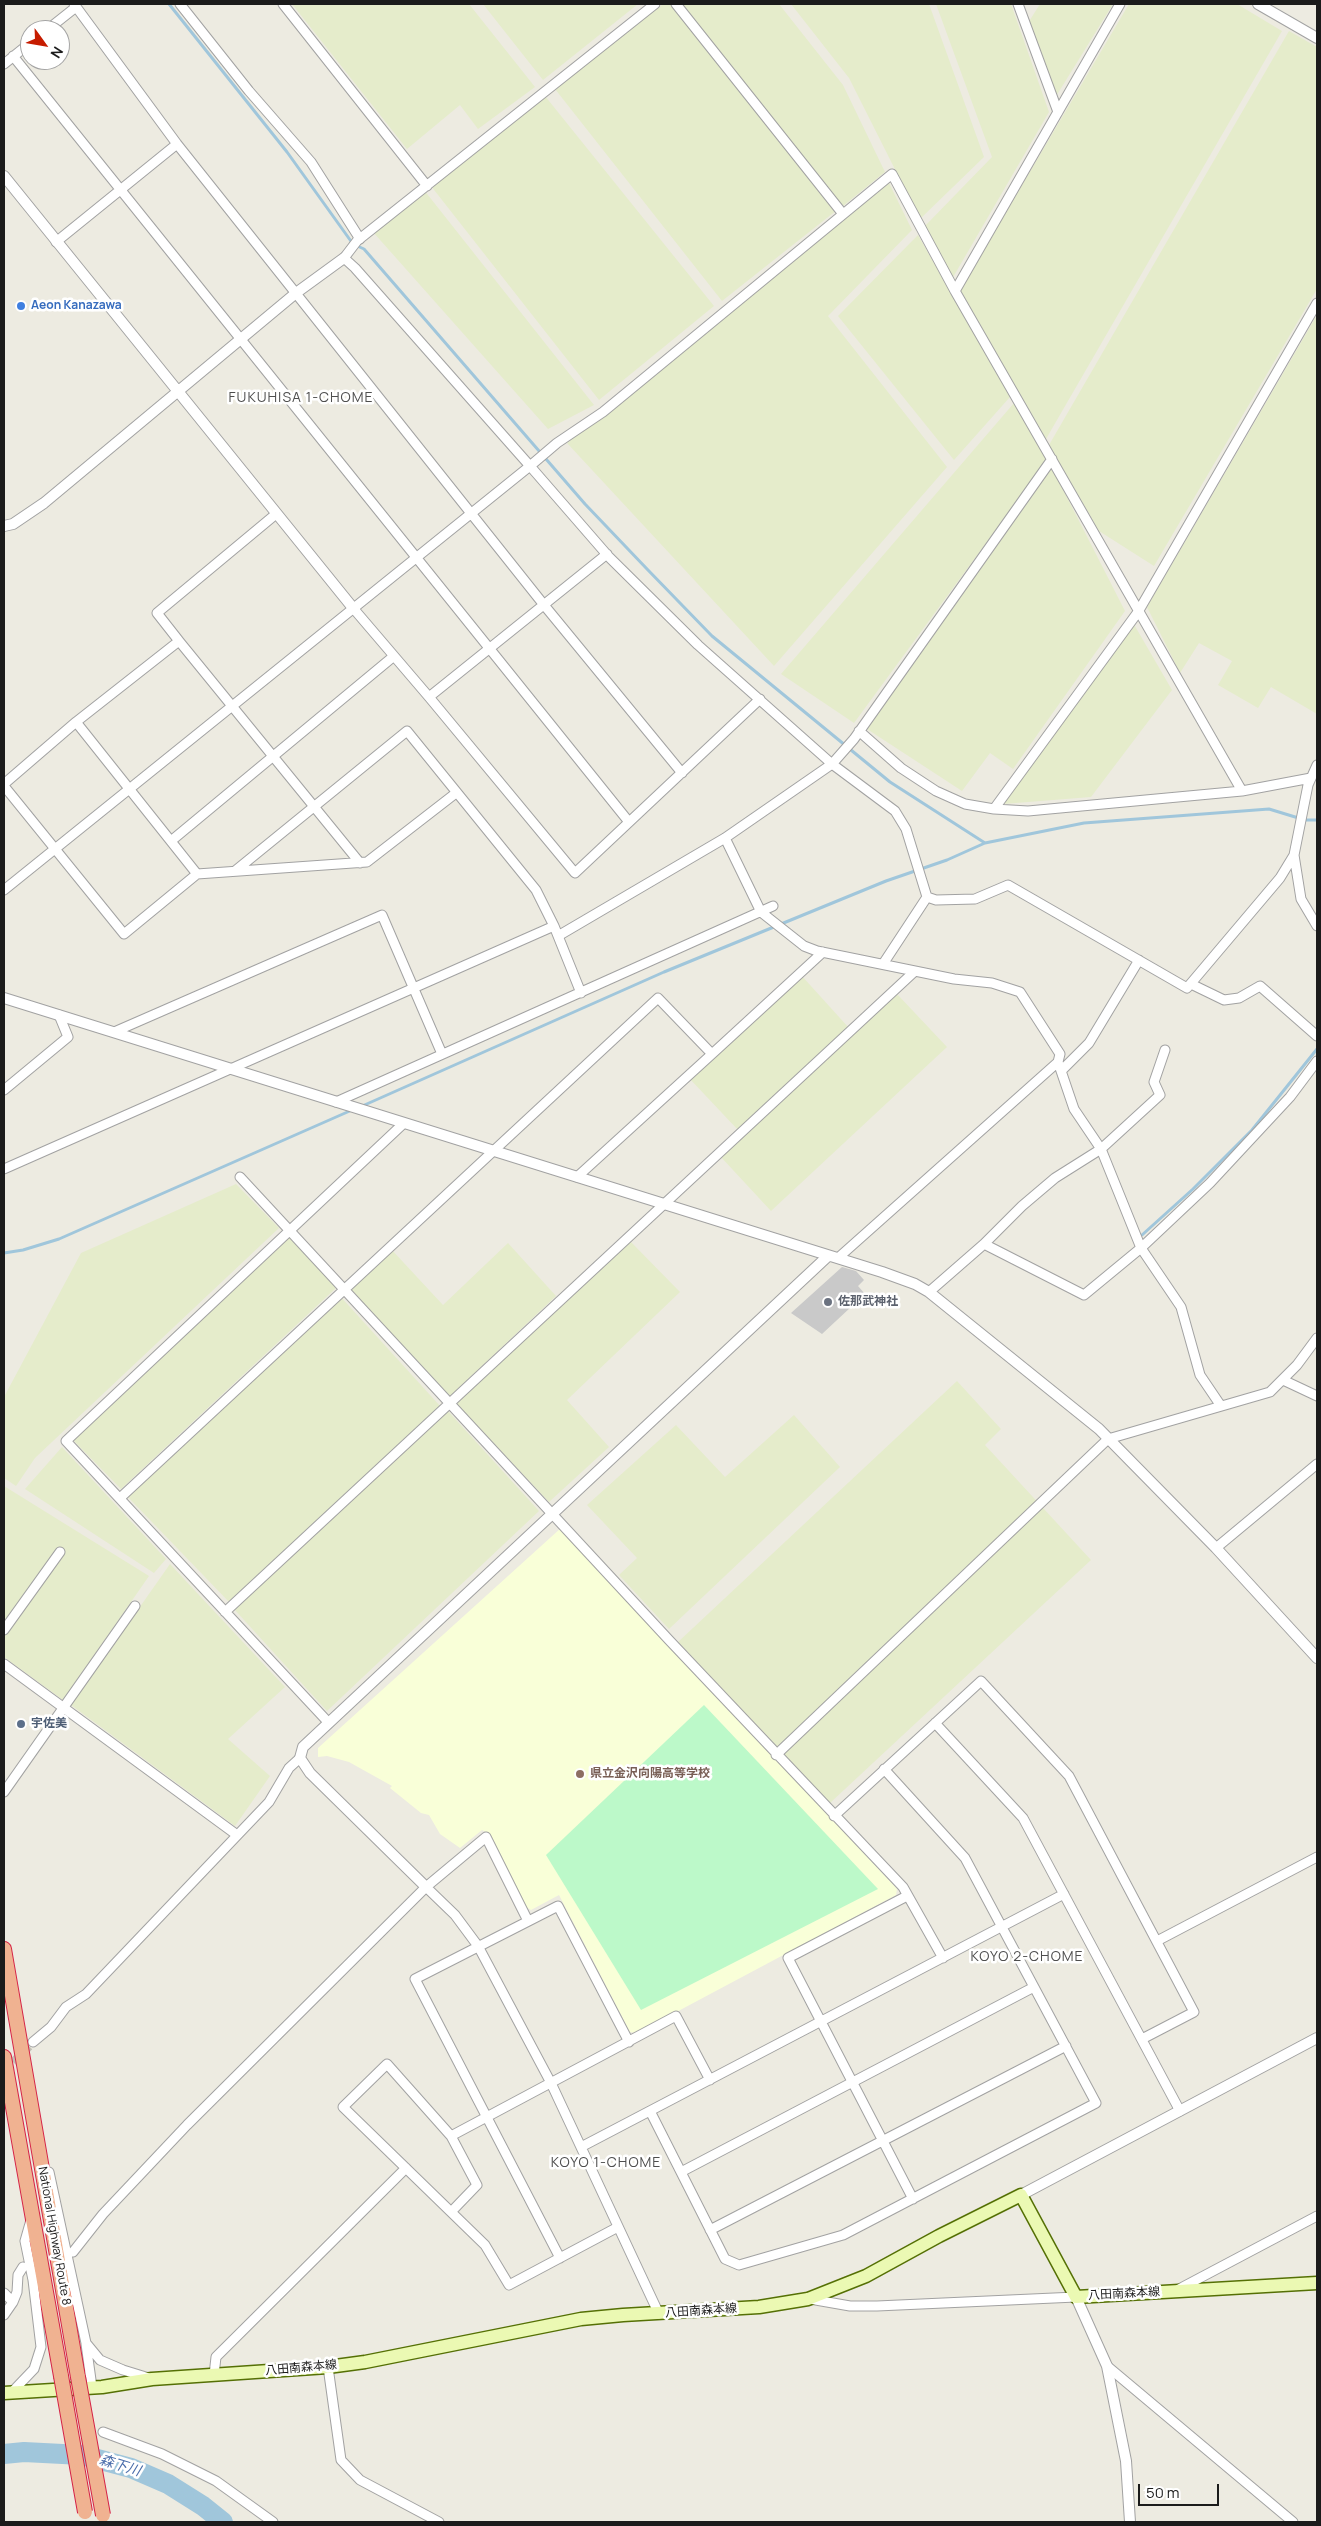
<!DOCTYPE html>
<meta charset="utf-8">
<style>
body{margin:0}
#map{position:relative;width:1321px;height:2526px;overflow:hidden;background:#edebe1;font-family:Manrope,sans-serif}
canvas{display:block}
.frame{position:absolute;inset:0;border:5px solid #1b1b1b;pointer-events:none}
.north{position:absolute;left:20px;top:20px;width:50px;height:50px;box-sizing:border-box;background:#fff;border:1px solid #a4a4a4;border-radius:50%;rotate:122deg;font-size:14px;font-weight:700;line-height:20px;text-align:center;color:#1b1b1b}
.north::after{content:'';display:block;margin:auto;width:18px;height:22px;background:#c61c00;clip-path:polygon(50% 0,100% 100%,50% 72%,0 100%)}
.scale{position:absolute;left:1138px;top:2484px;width:81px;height:22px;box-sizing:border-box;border:2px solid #1b1b1b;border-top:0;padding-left:6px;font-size:15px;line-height:18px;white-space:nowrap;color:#1b1b1b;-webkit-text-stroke:4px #fff;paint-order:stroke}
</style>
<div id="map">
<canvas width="1321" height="2526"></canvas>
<div class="frame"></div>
<div class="north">N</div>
<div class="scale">50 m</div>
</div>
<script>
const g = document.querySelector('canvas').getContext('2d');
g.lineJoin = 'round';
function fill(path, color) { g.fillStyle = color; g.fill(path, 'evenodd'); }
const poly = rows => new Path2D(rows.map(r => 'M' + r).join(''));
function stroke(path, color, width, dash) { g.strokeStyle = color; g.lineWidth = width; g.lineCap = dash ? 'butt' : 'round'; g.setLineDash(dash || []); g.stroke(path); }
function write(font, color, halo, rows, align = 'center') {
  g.font = font + ' Manrope,"Noto Sans JP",sans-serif'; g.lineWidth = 5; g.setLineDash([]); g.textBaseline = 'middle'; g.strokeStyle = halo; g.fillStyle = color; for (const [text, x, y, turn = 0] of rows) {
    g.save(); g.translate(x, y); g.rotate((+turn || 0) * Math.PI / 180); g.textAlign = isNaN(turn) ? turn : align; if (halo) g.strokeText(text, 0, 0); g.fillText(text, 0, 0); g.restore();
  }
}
const education = poly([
 [561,1528,897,1889,896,1895,637,2033,630,2032,559,1895,531,1910,525,1906,488,1833,482,1830,460,1848,440,1834,429,1815,421,1813,390,1788,392,1786,349,1762,327,1756,318,1757,318,1748]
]);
const religious = poly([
 [842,1267,856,1271,864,1280,858,1286,865,1294,822,1334,791,1313]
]);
const farmland = poly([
 [292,4,469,4,535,87,478,129,460,105,407,149],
 [483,4,638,4,543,80],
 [663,4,672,4,837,210,722,301,555,89],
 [681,4,779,4,843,85,885,172,843,206],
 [791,4,929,4,984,157,920,219,849,78],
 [936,4,1011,4,1049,112,952,279,924,227,992,157],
 [1040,4,1113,4,1055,98,1028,23],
 [1129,4,1237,4,1282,31,1046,439,960,290],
 [1289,31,1317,47,1317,289,1154,566,1099,531,1049,445],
 [545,96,714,306,599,400,431,186],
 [889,183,912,230,828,316,947,467,774,666,567,443],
 [424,190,594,405,548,429,373,232],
 [918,235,1010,397,954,460,838,316],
 [1317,315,1317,714,1271,687,1258,708,1218,685,1232,661,1199,643,1180,673,1147,607],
 [1014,403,1047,460,854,723,781,674],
 [1052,468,1125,611,1013,769,990,753,962,791,867,729],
 [1132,621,1172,690,1091,797,1003,804],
 [801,975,849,1028,738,1130,689,1078],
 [897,994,947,1047,771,1211,720,1156],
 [236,1184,279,1228,35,1458,16,1486,4,1478,4,1397,81,1253],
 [288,1236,336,1288,121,1489,73,1440],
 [630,1241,680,1292,567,1400,609,1447,549,1502,455,1402],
 [508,1243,556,1296,450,1396,350,1289,391,1249,443,1305],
 [339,1295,441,1407,230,1603,126,1495],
 [957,1381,1001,1429,985,1445,1091,1560,830,1803,678,1642],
 [447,1410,539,1511,327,1711,234,1609],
 [794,1415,840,1467,669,1629,619,1575,637,1558,587,1505,676,1425,725,1477],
 [62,1447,166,1559,154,1573,25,1489],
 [4,1486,149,1576,63,1700,4,1657],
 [170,1564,285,1687,228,1739,270,1776,235,1826,71,1705]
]);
const park = poly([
 [704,1705,878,1889,641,2010,546,1855]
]);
const stream = poly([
 [169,4,287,152,353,244,364,249,585,504,647,569,712,636,890,782,985,843],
 [360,1107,664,972,886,881,947,860,985,843,1084,823,1269,809,1305,820,1317,820],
 [1142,1235,1193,1189,1252,1130,1317,1049],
 [4,1253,23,1250,59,1239,352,1110]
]);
const river = poly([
 [4,2454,24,2452,82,2455,131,2468,168,2484,203,2506,223,2522]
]);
const minorTunnel = poly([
 [4,2072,33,2042]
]);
const minor = poly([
 [74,4,177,144,544,605,682,773],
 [180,4,249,91,311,162,360,239],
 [283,4,427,186],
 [655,4,357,241,344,258,355,268,530,466,557,443,603,412,892,174,955,291,1242,791],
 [676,4,843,214],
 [1018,4,1058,112],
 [47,30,76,7],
 [13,56,629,822],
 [4,64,30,43],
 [56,242,177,144],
 [955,291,1120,4],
 [276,514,157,613,179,641,76,722,197,874,367,862,456,793],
 [353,608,429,697,575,873,760,699],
 [179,641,360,863],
 [429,697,607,554],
 [859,731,901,768,936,791,965,804,994,809,1028,811,1242,791,1311,778],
 [1317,765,1308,785,1294,855,1301,899,1317,926],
 [4,784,76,722],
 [4,786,124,934,197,874],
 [994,809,1138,612,1317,303],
 [725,838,761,912,804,946,817,951,954,979,992,983,1020,992,1060,1054,1058,1062,838,1258],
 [171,841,394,656],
 [235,871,407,731,536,890,554,926,581,993],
 [4,890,530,466,609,557,698,645,832,764,895,811,906,829,927,897,936,900,975,899,1008,885,1187,988,1280,878,1294,855],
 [558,936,725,838,832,764,854,739,1052,459],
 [883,964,927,897],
 [1191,984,1224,1000,1239,998,1260,986,1317,1036],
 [114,1032,382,915,442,1054],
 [712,1054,823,952],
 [1058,1062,1074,1109,1101,1149,1141,1248,1181,1307,1200,1375,1221,1406],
 [1061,1071,1089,1043,1139,960],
 [4,1090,68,1037,59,1015],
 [336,1102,773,906],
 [4,1169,554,926],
 [240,1177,669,1640,903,1887,943,1958],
 [984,1244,1022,1206,1055,1178,1101,1149,1160,1095,1154,1082,1165,1050],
 [929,1292,984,1244,1084,1295,1141,1248,1210,1183,1290,1097,1317,1061],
 [1283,1380,1317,1396],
 [120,1498,658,998,712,1054,577,1177],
 [1216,1548,1317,1464],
 [225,1612,915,971],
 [4,1630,60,1552],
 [4,1664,237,1835],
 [328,1722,66,1441,404,1123],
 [935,1723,1023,1818,1180,2111],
 [776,1755,1108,1439,1270,1392,1297,1365,1317,1338],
 [4,1792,135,1606],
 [834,1816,981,1681,1069,1776,1194,2012,1142,2039],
 [426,1887,455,1915,478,1946,551,2083,659,2314],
 [907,1896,788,1958,913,2199],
 [1157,1941,1317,1857],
 [33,2042,51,2027,66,2007,86,1994,269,1802,289,1768,300,1758],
 [650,2111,725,2259,739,2265,843,2235,1096,2103,965,1858,884,1769],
 [451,2136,676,2016,710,2080],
 [581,2147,1064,1894],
 [49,2172,86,2343,100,2360,123,2370,149,2378],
 [681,2172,1034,1987],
 [451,2212,477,2185,451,2136,387,2064,343,2107,485,2245,509,2285,618,2227],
 [710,2230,1066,2046],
 [73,2252,103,2214,187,2125,426,1887,486,1837,528,1921],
 [560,2258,415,1979,558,1906,629,2042],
 [1179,2289,1317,2216],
 [4,2293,13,2302,17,2292,18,2275,23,2267],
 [810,2299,850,2306,877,2306,1076,2297],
 [4,2315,13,2302],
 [86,2344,92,2387],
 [1107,2366,1293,2522],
 [328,2367,341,2460,360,2480,439,2522],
 [214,2375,216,2357,406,2168],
 [12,2392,34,2369,41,2347,33,2280,25,2241,31,2220],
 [103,2432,162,2454,216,2481,273,2522]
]);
const tertiary = poly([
 [1258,4,1317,38],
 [4,176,353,608],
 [4,526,13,524,44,503,296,293,344,258],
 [4,998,882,1272,915,1284,929,1292,1099,1429,1216,1548,1317,1658],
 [426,1887,310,1773,300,1758,303,1747,828,1256],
 [1021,2195,1317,2038],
 [1076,2297,1107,2366,1126,2461,1130,2522]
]);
const secondary = poly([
 [4,2393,102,2387,152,2379,328,2367,365,2362,581,2319,623,2315,759,2307,808,2299,866,2276,939,2236,1021,2195,1076,2297,1317,2283]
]);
const trunk = poly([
 [4,1949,78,2377],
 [4,2057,61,2376]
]);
const trunkBridge = poly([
 [61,2376,85,2512],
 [78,2377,103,2515]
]);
const markers = [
 [21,306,5,"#3f7fe0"],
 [828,1302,5,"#6b7280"],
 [21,1724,5,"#5c6f8a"],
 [580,1774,5,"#8d6e63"]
];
const shopNames = [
 ["Aeon Kanazawa",31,306]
];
const worshipNames = [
 ["佐那武神社",838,1302]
];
const serviceNames = [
 ["宇佐美",31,1724]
];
const educationNames = [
 ["県立金沢向陽高等学校",590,1774]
];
const streetNames = [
 ["National Highway Route 8",54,2236,80],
 ["八田南森本線",1124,2294,-3],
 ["八田南森本線",701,2311,-4],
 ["八田南森本線",301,2368,-5]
];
const neighbourhoodNames = [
 ["FUKUHISA 1-CHOME",301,398],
 ["KOYO 2-CHOME",1027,1957],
 ["KOYO 1-CHOME",606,2163]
];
const waterNames = [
 ["森下川",120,2466,17]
];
fill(education, '#f9ffd8');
fill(religious, '#c9c9c9');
fill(farmland, '#e5eccb');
fill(park, '#bcf9c9');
stroke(stream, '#a0c6db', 3);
stroke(river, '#a0c6db', 20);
stroke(minorTunnel, '#c3c1b9', 9, [9, 4.5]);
stroke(minor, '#a2a2a2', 11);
stroke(tertiary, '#a2a2a2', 12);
stroke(secondary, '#557005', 15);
stroke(trunk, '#d52347', 16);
stroke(minor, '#fff', 9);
stroke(tertiary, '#fff', 10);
stroke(secondary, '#ebf9b3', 12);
stroke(trunk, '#f0b291', 14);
stroke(trunkBridge, '#d52347', 16, []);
stroke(trunkBridge, '#f0b291', 14);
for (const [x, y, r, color] of markers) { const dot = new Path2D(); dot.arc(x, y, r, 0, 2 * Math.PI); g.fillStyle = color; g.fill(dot); stroke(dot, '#fff', 2); }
write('bold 12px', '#366cbe', '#fff', shopNames, 'left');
write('bold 12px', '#5b616d', '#fff', worshipNames, 'left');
write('bold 12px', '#4e5e75', '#fff', serviceNames, 'left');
write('bold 12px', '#785e54', '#fff', educationNames, 'left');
write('12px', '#1b1b1b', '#fff', streetNames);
g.letterSpacing = '1px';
write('14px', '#4e4e4e', '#fff', neighbourhoodNames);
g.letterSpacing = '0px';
write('italic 14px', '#496caa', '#fff', waterNames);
</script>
